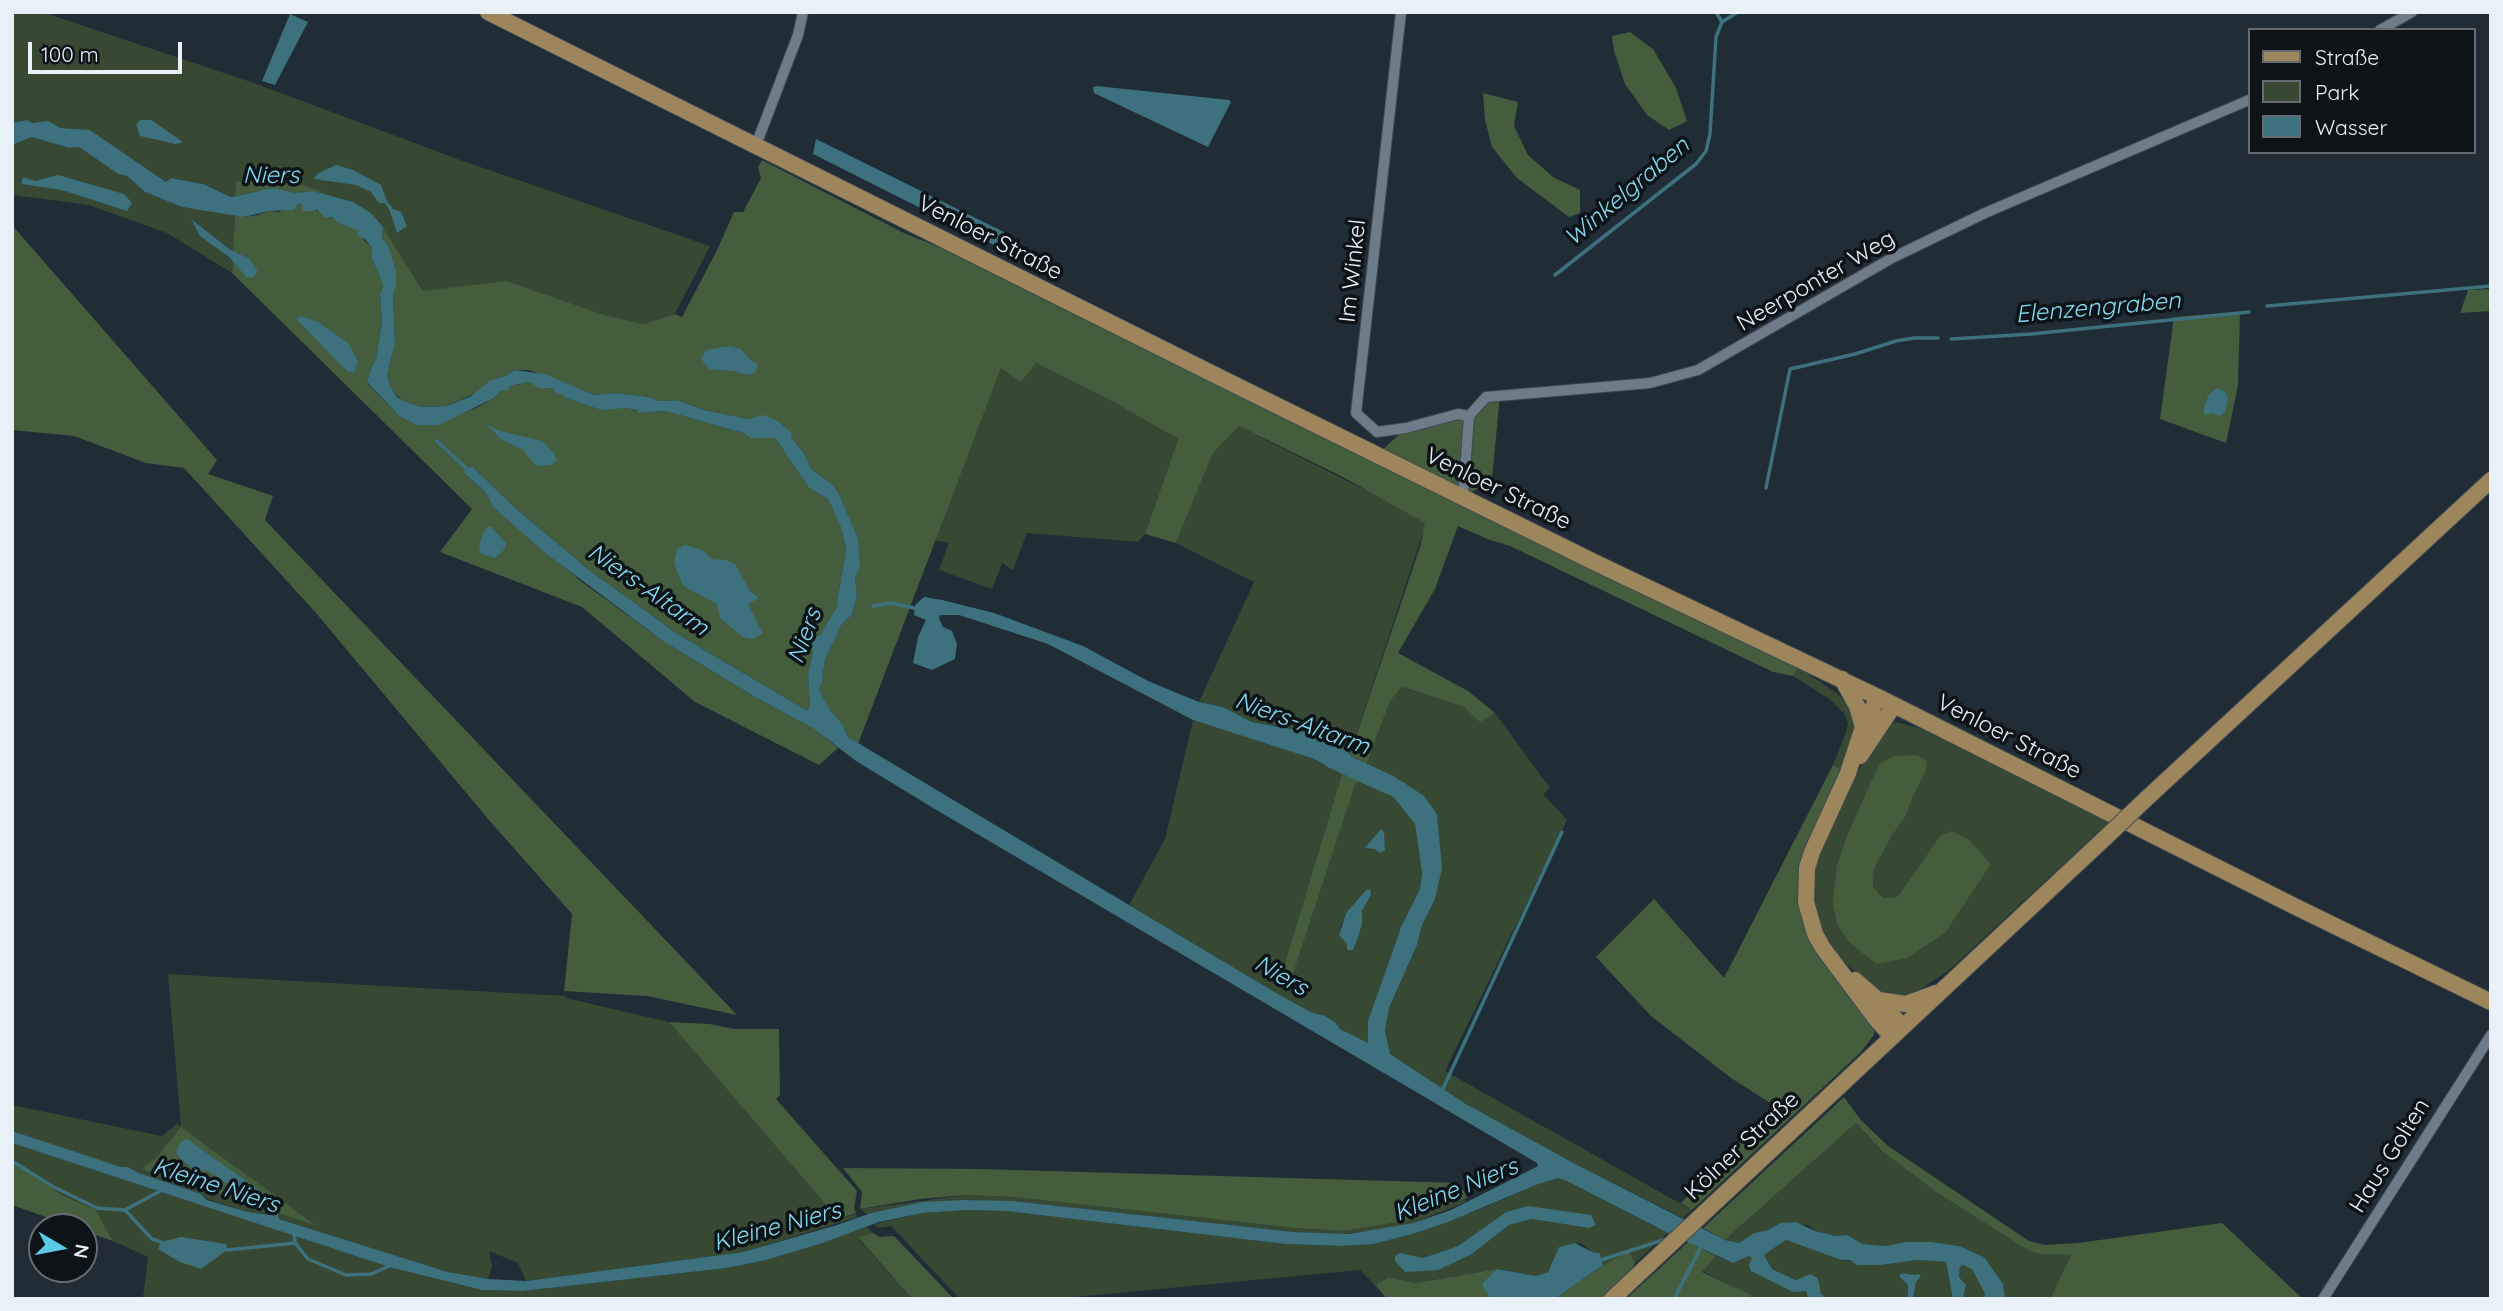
<!DOCTYPE html>
<meta charset="utf-8">
<style>
body{margin:0}
#map{position:relative;width:2503px;height:1311px;overflow:hidden;background:#202c36;font-family:Quicksand,sans-serif}
canvas{display:block}
.frame{position:absolute;inset:0;border:14px solid #e9f0f8;pointer-events:none}
.legend{position:absolute;left:2248px;top:28px;width:228px;height:126px;box-sizing:border-box;background:#0e1318;border:2px solid #666b72;margin:0;padding:9px 12px;list-style:none;font-size:21px;color:#e9f0f8}
.legend li{display:flex;align-items:center;gap:14px;height:35px}
.legend b{width:35px;border:2px solid #666b72}
.north{position:absolute;left:28px;top:1213px;width:70px;height:70px;box-sizing:border-box;background:#0e1318;border:2px solid #666b72;border-radius:50%;rotate:100deg;font-size:19px;font-weight:700;line-height:28px;text-align:center;color:#e9f0f8}
.north::after{content:'';display:block;margin:auto;width:24px;height:32px;background:#5bc8e6;clip-path:polygon(50% 0,100% 100%,50% 72%,0 100%)}
.scale{position:absolute;left:28px;top:42px;width:154px;height:32px;box-sizing:border-box;border:4px solid #e9f0f8;border-top:0;padding-left:9px;font-size:21px;line-height:24px;white-space:nowrap;color:#e9f0f8;-webkit-text-stroke:5px #0e1318;paint-order:stroke}
</style>
<div id="map">
<canvas width="2503" height="1311"></canvas>
<div class="frame"></div>
<ul class="legend">
<li><b style="height:9px;background:#9d865c"></b>Straße</li>
<li><b style="height:19px;background:#374833"></b>Park</li>
<li><b style="height:19px;background:#3c717d"></b>Wasser</li>
</ul>
<div class="north">N</div>
<div class="scale">100 m</div>
</div>
<script>
const g = document.querySelector('canvas').getContext('2d');
g.lineJoin = 'round';
function fill(path, color) { g.fillStyle = color; g.fill(path, 'evenodd'); }
const poly = rows => new Path2D(rows.map(r => 'M' + r).join(''));
function stroke(path, color, width, dash) { g.strokeStyle = color; g.lineWidth = width; g.lineCap = dash ? 'butt' : 'round'; g.setLineDash(dash || []); g.stroke(path); }
function write(font, color, halo, rows, align = 'center') {
  g.font = font + ' Quicksand,sans-serif'; g.lineWidth = 7; g.setLineDash([]); g.textBaseline = 'middle'; g.strokeStyle = halo; g.fillStyle = color; for (const [text, x, y, turn = 0] of rows) {
    g.save(); g.translate(x, y); g.rotate((+turn || 0) * Math.PI / 180); g.textAlign = isNaN(turn) ? turn : align; if (halo) g.strokeText(text, 0, 0); g.fillText(text, 0, 0); g.restore();
  }
}
const green = poly([
 [12,12,42,12,254,83,460,160,710,246,675,314,643,324,459,289,423,291,383,227,236,181,235,196,231,197,203,184,171,178,166,182,90,130,61,128,48,122,32,123,27,120,12,123],
 [32,137,69,148,79,147,118,174,127,176,145,192,182,207,235,214,233,251,192,220,233,262,232,273,167,233,89,205,12,195,12,145],
 [1036,363,1106,398,1178,439,1145,534,1138,542,1027,533,1013,570,1002,563,992,589,939,570,949,543,934,540,1001,367],
 [1239,426,1401,508,1426,523,1350,754,1323,735,1252,722,1223,707,1199,702,1254,582,1176,543,1213,453],
 [1799,668,1837,693,1849,705,1856,726,1841,770,1833,765,1845,735,1848,723,1844,713,1828,698,1793,676],
 [1401,687,1464,707,1480,721,1495,713,1550,788,1543,794,1567,820,1445,1071,1692,1210,1683,1218,1581,1167,1466,1104,1389,1054,1385,1031,1389,1008,1417,945,1422,925,1435,899,1437,814,1385,774,1369,765,1365,776,1395,799,1415,824,1422,871,1420,889,1401,927,1368,1021,1369,1044,1340,1029,1335,1022,1325,1016,1311,1012,1283,997,1129,905,1165,839,1193,720,1314,759,1342,774,1281,976,1287,991,1356,781,1360,782,1390,701],
 [1366,890,1371,895,1362,911,1362,924,1352,950,1340,928,1346,913],
 [1896,722,1919,728,2109,822,1948,971,1908,997,1879,993,1842,960,1823,933,1815,911,1813,894,1816,861,1855,776,1877,739,1889,724],
 [1879,764,1925,774,1913,796,1906,816,1891,837,1874,869,1873,886,1883,898,1897,897,1940,836,1876,964,1837,865,1847,835],
 [168,974,566,996,566,998,669,1022,838,1219,856,1214,858,1217,743,1252,526,1281,518,1263,489,1251,492,1266,488,1279,448,1272,279,1219,276,1213,315,1225,181,1127,156,1158,143,1169,269,1211,269,1215,248,1212,207,1199,201,1194,139,1173,128,1167,121,1167,61,1149,12,1131,12,1105,162,1136,177,1124,181,1126],
 [1856,1123,1883,1152,1936,1192,2029,1251,2040,1254,2071,1255,2050,1299,2005,1299,1984,1257,1959,1246,1932,1242,1905,1242,1887,1246,1863,1244,1847,1235,1836,1236,1815,1231,1808,1225,1780,1223,1768,1230,1754,1233,1739,1243,1725,1240],
 [12,1143,389,1267,482,1290,523,1291,727,1268,766,1260,823,1243,866,1227,873,1233,858,1238,912,1299,233,1299,143,1297,148,1257,113,1241,96,1210,64,1196,12,1162],
 [1558,1178,1567,1181,1668,1233,1635,1263,1629,1253,1603,1265,1600,1253,1592,1252,1580,1243,1559,1247,1548,1272,1536,1276,1497,1269,1415,1283,1389,1277,1375,1285,1360,1270,1054,1299,960,1299,891,1226,878,1228,874,1224,923,1213,966,1210,1006,1211,1285,1244,1342,1246,1374,1244,1412,1234,1478,1210,1536,1185],
 [1506,1212,1589,1228,1531,1219,1509,1225,1472,1254,1405,1272,1395,1261,1400,1253,1423,1258,1458,1246],
 [966,1195,1013,1197,1294,1228,1342,1231,1448,1206,1464,1199,1466,1202,1413,1223,1372,1231,1342,1234,1294,1232,1013,1201,922,1202,866,1214,861,1209],
 [1786,1240,1841,1260,1881,1265,1917,1260,1946,1262,1953,1299,1913,1299,1916,1282,1913,1275,1902,1273,1908,1285,1908,1299,1829,1299,1821,1294,1818,1278,1810,1274,1797,1280,1772,1269,1764,1255],
 [1716,1256,1733,1263,1749,1256,1752,1258,1806,1291,1808,1299,1747,1299,1751,1295,1702,1271],
 [1962,1265,1972,1268,1985,1294,1984,1299,1963,1299,1966,1285,1959,1277,1960,1267]
]);
const forest = poly([
 [1630,32,1653,49,1676,88,1687,121,1669,130,1647,115,1625,84,1614,51,1612,36],
 [1483,93,1518,102,1514,126,1528,155,1553,177,1580,190,1580,213,1569,217,1517,178,1492,147,1485,120],
 [762,160,904,233,1024,281,1799,668,1793,676,1773,672,1510,546,1490,540,1458,526,1435,589,1398,653,1468,691,1495,713,1480,722,1464,707,1402,687,1390,701,1360,782,1356,782,1287,992,1281,976,1342,774,1350,772,1355,762,1350,754,1420,547,1425,523,1341,476,1239,426,1213,453,1176,543,1145,534,1178,439,1106,398,1036,363,1021,382,1001,368,858,744,848,737,843,725,830,710,819,689,822,683,825,660,842,624,852,615,857,596,855,577,858,538,839,494,832,484,811,469,804,453,792,439,748,419,704,410,677,400,659,401,649,397,616,393,594,395,545,375,528,370,515,370,503,377,491,380,480,391,447,406,422,407,409,403,399,398,390,386,387,375,395,344,393,294,396,287,395,270,388,245,382,238,383,227,423,291,506,281,604,315,643,324,675,314,682,317,717,250,734,212,743,212,761,178,758,167],
 [236,181,296,183,329,194,313,191,296,193,273,188,235,196],
 [302,204,359,231,365,241,372,248,372,259,383,285,380,294,382,322,376,359,371,368,367,383,399,416,416,425,434,424,478,407,494,398,500,391,510,386,529,382,540,388,552,388,557,394,562,394,565,398,587,405,625,408,637,410,640,413,665,411,743,433,751,438,775,438,809,488,828,499,841,528,846,549,836,608,813,652,808,675,810,708,806,710,679,635,589,570,513,506,472,466,463,472,486,493,493,507,582,582,663,641,755,697,814,729,838,748,819,765,695,702,582,607,440,552,472,509,232,273,233,262,247,277,249,258,233,251,235,214,244,217,257,215,269,211,278,212],
 [12,225,217,460,208,474,273,496,265,520,737,1015,647,996,564,991,572,914,488,819,316,613,184,468,146,463,74,436,12,430],
 [2491,289,2491,311,2460,313,2468,290],
 [2240,312,2238,386,2226,443,2160,419,2174,317],
 [1500,395,1492,479,1463,498,1377,455,1406,428,1469,416,1486,397],
 [1917,755,1927,761,1925,774,1913,796,1906,816,1891,837,1874,869,1873,886,1883,898,1897,897,1940,836,1951,831,1968,839,1991,864,1945,933,1907,958,1876,964,1849,942,1837,924,1833,903,1837,865,1847,835,1879,764,1894,756],
 [1833,765,1841,770,1805,852,1799,901,1874,1029,1874,1035,1860,1053,1692,1210,1681,1203,1775,1106,1731,1078,1651,1016,1596,957,1654,899,1724,978],
 [669,1022,709,1024,735,1029,779,1029,780,1095,776,1099,857,1191,854,1208,856,1213,838,1219],
 [1844,1097,1860,1119,1888,1146,2029,1241,2046,1245,2078,1243,2222,1223,2303,1299,2050,1299,2071,1255,2040,1254,2029,1251,1936,1192,1883,1152,1856,1123,1725,1240,1703,1228],
 [181,1127,317,1226,142,1169,156,1158],
 [12,1162,64,1196,96,1210,113,1241,84,1231,84,1227,74,1227,12,1205],
 [843,1168,980,1169,1460,1183,1467,1198,1410,1220,1342,1231,1294,1228,1013,1197,966,1195,920,1199,860,1209,862,1192],
 [873,1233,880,1237,894,1236,954,1299,912,1299,858,1237],
 [1688,1242,1716,1256,1702,1272,1752,1295,1747,1299,1626,1299],
 [1629,1252,1635,1263,1630,1273,1603,1299,1555,1299,1603,1265],
 [1497,1269,1483,1282,1482,1286,1491,1299,1387,1299,1375,1285,1389,1277,1415,1283]
]);
const water = poly([
 [290,14,308,22,275,85,262,81],
 [1097,86,1229,100,1231,102,1208,147,1098,95,1094,93,1093,87],
 [27,120,32,123,48,121,61,128,90,130,166,182,171,178,203,184,231,197,273,188,296,193,313,191,353,202,371,213,383,227,382,238,388,245,396,271,396,287,393,294,395,344,387,375,390,386,398,398,409,403,422,407,447,406,471,396,491,380,503,377,515,370,545,374,594,395,616,393,649,397,659,401,677,400,704,410,748,419,763,415,776,420,791,432,792,439,804,453,811,469,832,484,839,494,858,538,860,567,855,577,857,596,852,615,842,624,825,660,822,683,819,689,830,710,843,725,848,737,1283,997,1311,1012,1325,1016,1335,1022,1340,1029,1368,1043,1368,1021,1401,927,1420,889,1422,872,1415,824,1395,799,1365,776,1369,765,1403,782,1424,796,1437,814,1442,868,1435,899,1422,925,1417,945,1389,1008,1385,1031,1390,1054,1466,1104,1581,1167,1725,1240,1739,1243,1754,1233,1768,1230,1780,1223,1796,1222,1815,1231,1836,1236,1847,1235,1863,1244,1887,1246,1905,1242,1932,1242,1959,1246,1984,1257,2003,1284,2005,1299,1984,1299,1985,1294,1972,1269,1963,1265,1960,1267,1959,1277,1966,1285,1963,1299,1953,1299,1946,1262,1917,1260,1881,1265,1857,1265,1850,1260,1841,1260,1786,1240,1764,1255,1772,1269,1796,1280,1810,1274,1818,1278,1821,1294,1829,1299,1808,1299,1806,1291,1793,1292,1751,1271,1749,1265,1752,1258,1749,1256,1733,1263,1668,1233,1567,1181,1558,1178,1536,1185,1448,1222,1412,1234,1374,1244,1342,1246,1285,1244,1006,1211,966,1210,923,1213,879,1222,823,1243,766,1260,727,1268,523,1291,482,1290,389,1267,12,1143,12,1131,121,1167,128,1167,139,1173,201,1194,207,1200,248,1212,269,1215,266,1204,255,1202,208,1171,193,1169,180,1158,176,1152,181,1142,187,1139,266,1195,275,1204,279,1219,448,1272,488,1279,526,1281,743,1252,837,1225,871,1213,922,1202,963,1200,1013,1201,1294,1232,1349,1234,1413,1223,1451,1210,1538,1166,1537,1163,938,811,856,761,814,729,755,697,663,641,548,555,493,507,486,493,463,472,472,466,513,506,589,570,679,635,806,710,810,708,808,675,813,652,811,643,813,638,820,636,836,608,846,549,841,528,828,499,809,488,775,438,751,438,743,433,665,411,639,413,637,410,625,408,602,410,565,398,562,394,557,394,552,388,539,388,529,382,510,386,508,390,500,391,494,398,439,425,416,425,399,416,367,382,371,368,376,359,382,322,380,294,383,285,372,259,372,248,364,238,359,237,357,233,359,231,339,223,331,217,325,217,317,210,303,212,302,204,297,205,294,210,269,211,244,217,182,207,145,192,127,176,118,174,79,147,69,148,32,137,12,145,12,123],
 [140,120,151,120,183,142,176,144,140,136,136,125],
 [816,139,1010,235,1009,240,1004,250,813,154],
 [336,165,353,170,381,185,387,201,393,209,401,212,407,226,397,233,390,211,385,203,379,203,371,192,356,185,314,179,317,174],
 [58,175,124,194,132,203,127,211,62,190,21,184,23,177,35,181],
 [191,219,231,250,249,258,258,272,253,277,246,277,229,257,200,236],
 [301,316,318,322,348,343,358,361,354,373,347,371,296,319],
 [730,346,741,349,751,361,758,365,756,372,747,375,734,371,709,369,701,359,706,350],
 [2216,388,2225,391,2228,397,2225,412,2220,416,2212,413,2206,415,2203,412,2208,396],
 [486,424,500,431,542,441,554,453,557,460,551,465,536,466,523,450,501,439],
 [487,527,491,527,506,543,504,550,495,558,481,554,479,548,482,535],
 [685,545,702,550,712,559,725,560,735,564,750,591,759,598,748,604,763,633,753,639,743,637,720,618,717,604,683,586,674,563,677,549],
 [924,597,942,600,994,613,1083,646,1148,681,1199,702,1223,707,1252,722,1323,735,1350,754,1355,762,1350,772,1342,774,1314,759,1193,720,1048,644,959,615,940,615,939,618,943,627,952,631,957,644,955,659,932,670,913,663,918,637,926,620,914,615,915,605],
 [1381,829,1384,832,1385,850,1380,853,1375,849,1365,848],
 [1370,889,1371,895,1362,911,1362,924,1357,940,1353,950,1347,950,1347,944,1339,935,1346,913,1366,890],
 [1528,1206,1591,1215,1596,1225,1589,1228,1531,1219,1509,1225,1472,1254,1438,1270,1405,1272,1395,1261,1395,1256,1400,1253,1423,1258,1458,1246,1506,1212],
 [181,1237,226,1244,227,1250,201,1269,180,1262,158,1249,161,1242],
 [1575,1243,1592,1252,1600,1253,1603,1265,1555,1299,1491,1299,1482,1286,1483,1282,1497,1269,1536,1276,1548,1272,1559,1247],
 [1902,1273,1913,1275,1919,1274,1921,1276,1916,1282,1913,1299,1908,1299,1908,1285,1899,1276]
]);
const stream = poly([
 [1716,12,1722,22],
 [1555,275,1696,164,1706,151,1710,134,1716,37,1722,22,1738,12],
 [2267,306,2491,286],
 [1951,339,2031,334,2249,312],
 [437,441,467,469],
 [1766,488,1790,369,1855,354,1896,341,1914,338,1938,338],
 [873,606,891,603,914,608],
 [1441,1093,1562,832],
 [12,1161,52,1186,97,1208,125,1210,164,1189],
 [125,1210,152,1239,161,1242],
 [294,1231,295,1243,308,1259,346,1275,371,1274,392,1265],
 [227,1250,295,1243],
 [1601,1260,1666,1239],
 [1674,1299,1702,1245]
]);
const river = poly([
 [1331,758,1390,785]
]);
const street = poly([
 [1401,12,1356,413,1377,432,1406,428,1458,414,1469,416],
 [2380,30,2412,12],
 [756,145,798,35,803,12],
 [1463,498,1469,416,1486,397,1650,383,1698,370,1892,258,1985,213,2249,100],
 [2323,1299,2491,1035]
]);
const primary = poly([
 [488,12,1215,375,1596,563,1882,699,2296,907,2491,1002],
 [1842,679,1857,706,1863,727],
 [1878,697,1863,727,1848,773,1812,852,1807,868,1806,902,1815,934,1823,948,1876,1019,1892,1037],
 [1860,756,1894,705],
 [2146,799,2491,480],
 [1855,980,1878,1000,1903,1027],
 [1878,1000,1906,1004,1936,993],
 [1612,1299,2105,838]
]);
const primaryBridge = poly([
 [2105,838,2146,799]
]);
const streetNames = [
 ["Venloer Straße",990,238,27],
 ["Im Winkel",1353,271,-84],
 ["Neerponter Weg",1816,281,-30],
 ["Venloer Straße",1498,489,26],
 ["Venloer Straße",2009,737,27],
 ["Kölner Straße",1742,1146,-43],
 ["Haus Golten",2390,1156,-58]
];
const waterNames = [
 ["Niers",271,176],
 ["Winkelgraben",1627,192,-40],
 ["Elenzengraben",2098,308,-5],
 ["Niers-Altarm",648,590,35],
 ["Niers",805,636,-70],
 ["Niers-Altarm",1302,724,20],
 ["Niers",1281,976,30],
 ["Kleine Niers",216,1186,18],
 ["Kleine Niers",1456,1190,-22],
 ["Kleine Niers",777,1227,-15]
];
fill(green, '#374833');
fill(forest, '#435d3d');
fill(water, '#3c717d');
stroke(stream, '#3c717d', 3.5);
stroke(river, '#3c717d', 19);
stroke(street, '#3f4952', 12);
stroke(primary, '#3f4952', 18);
stroke(street, '#6e7b88', 10);
stroke(primary, '#9d865c', 16);
stroke(primaryBridge, '#3f4952', 18, []);
stroke(primaryBridge, '#9d865c', 16);
write('23px', '#e9f0f8', '#0e1318', streetNames);
write('italic 24px', '#83dbf0', '#0e1318', waterNames);
</script>
